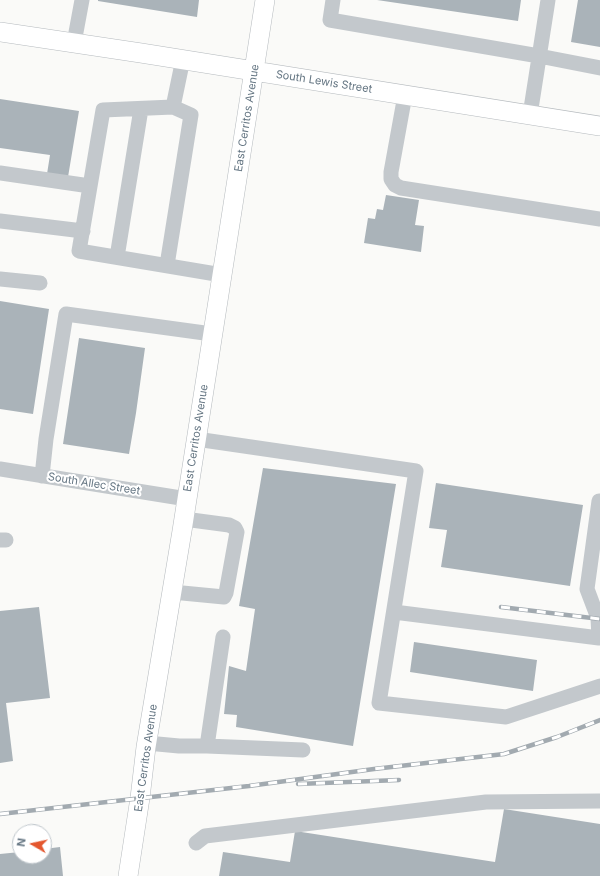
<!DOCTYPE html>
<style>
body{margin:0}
#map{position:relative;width:600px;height:876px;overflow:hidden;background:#fafaf8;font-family:Inter,sans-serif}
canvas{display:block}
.north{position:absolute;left:12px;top:824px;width:40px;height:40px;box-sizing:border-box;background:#fff;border:1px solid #c1c8cd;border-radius:50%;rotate:279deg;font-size:11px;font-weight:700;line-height:16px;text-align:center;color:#657683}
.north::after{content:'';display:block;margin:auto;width:14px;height:18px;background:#e4572e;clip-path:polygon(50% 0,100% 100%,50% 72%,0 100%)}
</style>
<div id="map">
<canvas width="600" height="876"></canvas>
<div class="north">N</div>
</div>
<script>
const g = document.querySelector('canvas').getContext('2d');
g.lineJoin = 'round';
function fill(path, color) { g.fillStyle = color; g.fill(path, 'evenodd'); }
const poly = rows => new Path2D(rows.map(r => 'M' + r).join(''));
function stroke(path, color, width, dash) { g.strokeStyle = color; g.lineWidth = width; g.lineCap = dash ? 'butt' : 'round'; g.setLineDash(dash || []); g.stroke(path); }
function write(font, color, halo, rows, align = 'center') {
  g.font = font + ' Inter,sans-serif'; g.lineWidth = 4; g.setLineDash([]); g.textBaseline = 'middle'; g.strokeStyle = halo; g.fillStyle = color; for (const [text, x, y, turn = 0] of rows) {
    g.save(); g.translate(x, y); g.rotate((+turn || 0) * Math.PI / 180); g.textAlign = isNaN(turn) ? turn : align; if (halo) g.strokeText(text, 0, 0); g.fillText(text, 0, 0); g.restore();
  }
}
const building = poly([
 [98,0,199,0,197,17,98,1],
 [377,0,521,0,518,21],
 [578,0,600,0,600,47,571,42],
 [0,99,79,111,68,177,47,174,50,155,0,148],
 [386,195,419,200,415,225,424,226,421,252,364,243,368,218,375,219,377,209,383,210],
 [0,301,49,309,33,414,0,409],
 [79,338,145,348,136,413,129,454,63,444],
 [263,468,396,484,353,746,236,727,237,715,224,714,229,666,246,671,255,609,239,606],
 [436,483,583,505,570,586,441,567,447,530,429,528],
 [39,607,50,698,6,703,13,761,0,763,0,611],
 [414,642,537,660,533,691,410,672],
 [504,809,600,824,600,876,219,876,223,852,290,862,295,831,495,862],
 [60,847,63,876,0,876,0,854,20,852,20,856,44,856,44,849]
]);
const minor = poly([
 [333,0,330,20,539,56,600,68],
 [74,43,82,0],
 [405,95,391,172,391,179,395,185,401,188,600,219],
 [173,107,183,59],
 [530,115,548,0],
 [0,173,90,186],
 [0,221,83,231],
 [117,257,141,109],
 [167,265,191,115,173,107,103,110,79,251,222,275],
 [0,279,40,283],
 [196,439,416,471,379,703,506,717,600,686],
 [0,469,187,499],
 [42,476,46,439,66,314,212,334],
 [0,540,6,540],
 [172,592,224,597,226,593,237,532,235,528,229,525,184,519],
 [394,612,599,638,598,618,587,589,599,501,600,501],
 [147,743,179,746,207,746,223,637],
 [207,746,303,750],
 [196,843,205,836,486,802,600,801]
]);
const major = poly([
 [0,32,141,53,600,126],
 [128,876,140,798,146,747,182,531,265,0]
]);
const rail = poly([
 [501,607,600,619],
 [298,784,399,780],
 [0,814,249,786,374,769,504,754,557,737,600,720]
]);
const streetNames = [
 ["South Lewis Street",324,82,9],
 ["East Cerritos Avenue",247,118,-81],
 ["East Cerritos Avenue",196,438,-81],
 ["South Allec Street",94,484,9],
 ["East Cerritos Avenue",146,758,-82]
];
fill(building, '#aab3b9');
stroke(major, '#b5babe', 20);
stroke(minor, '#c3c8cc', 15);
stroke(major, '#fff', 19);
stroke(rail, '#a2aab0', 4.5);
stroke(rail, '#fff', 3, [9]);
write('11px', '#657683', '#fff', streetNames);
</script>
